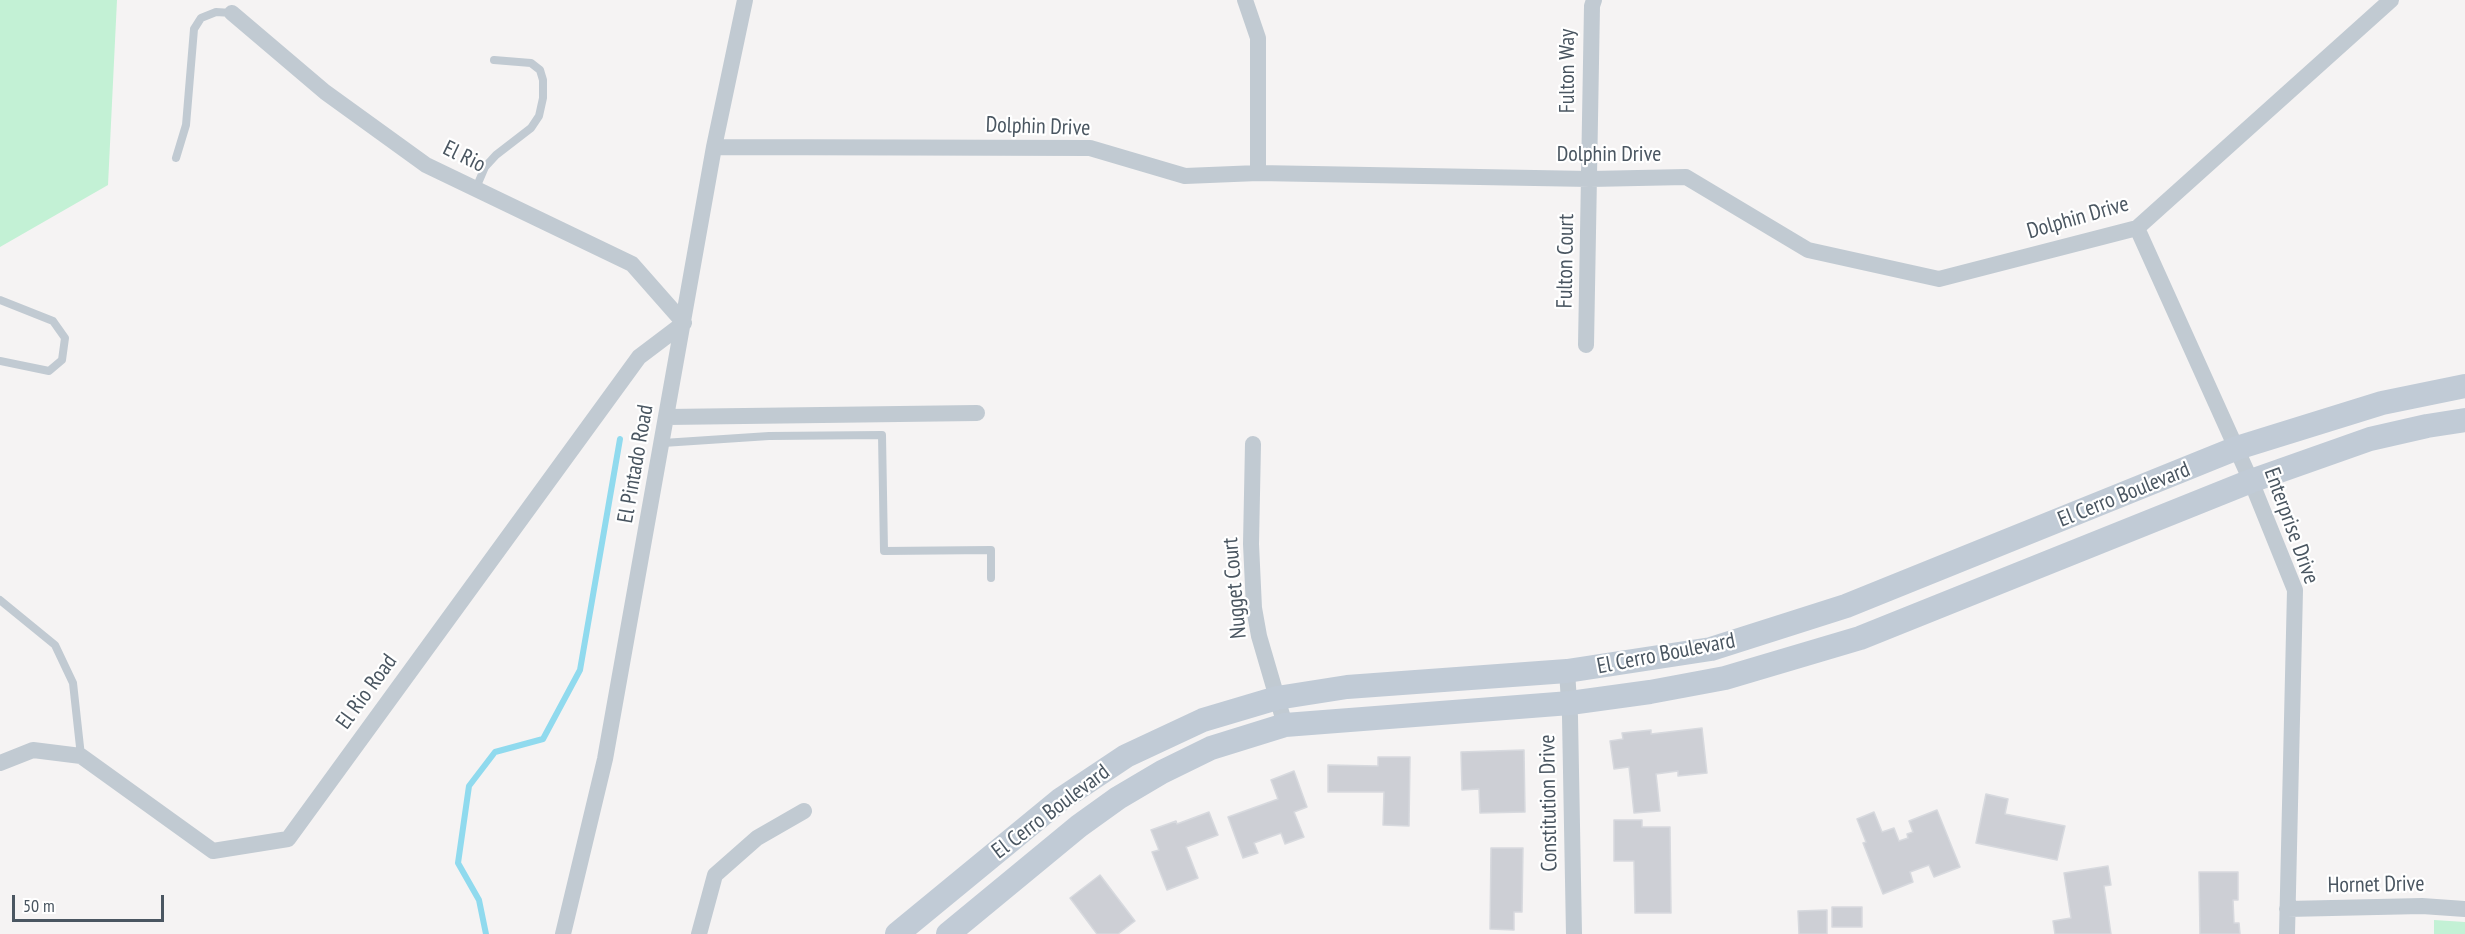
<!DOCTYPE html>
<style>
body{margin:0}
#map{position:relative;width:2465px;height:934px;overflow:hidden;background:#f5f3f3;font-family:"PT Sans Narrow",sans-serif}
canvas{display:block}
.scale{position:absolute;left:12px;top:895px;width:152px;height:27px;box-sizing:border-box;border:3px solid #4a5661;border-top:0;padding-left:8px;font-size:18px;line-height:21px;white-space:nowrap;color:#4a5661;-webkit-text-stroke:4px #fff;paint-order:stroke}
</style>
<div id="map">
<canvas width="2465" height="934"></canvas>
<div class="scale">50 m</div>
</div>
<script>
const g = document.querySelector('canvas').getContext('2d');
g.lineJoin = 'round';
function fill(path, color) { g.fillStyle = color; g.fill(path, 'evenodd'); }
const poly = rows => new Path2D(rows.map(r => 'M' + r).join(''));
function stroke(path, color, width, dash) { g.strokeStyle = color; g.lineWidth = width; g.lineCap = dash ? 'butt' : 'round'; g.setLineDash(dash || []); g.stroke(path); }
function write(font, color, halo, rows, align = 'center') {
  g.font = font + ' "PT Sans Narrow",sans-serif'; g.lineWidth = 4.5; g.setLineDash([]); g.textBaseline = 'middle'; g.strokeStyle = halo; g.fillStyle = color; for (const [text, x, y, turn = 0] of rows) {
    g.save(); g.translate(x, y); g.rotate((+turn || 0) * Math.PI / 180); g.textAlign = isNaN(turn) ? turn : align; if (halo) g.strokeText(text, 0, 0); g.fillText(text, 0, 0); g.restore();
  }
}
const green = poly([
 [0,0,117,0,108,185,0,247],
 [2434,920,2465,922,2465,934,2434,934]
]);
const stream = poly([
 [486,934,479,900,458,863,469,786,495,752,543,739,580,670,620,439]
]);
const building = poly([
 [1702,728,1707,773,1678,776,1678,771,1656,774,1660,811,1634,813,1629,767,1614,769,1610,741,1623,739,1622,733,1651,730,1651,734,1702,728],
 [1524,750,1525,812,1480,813,1479,789,1462,790,1461,752,1524,750],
 [1378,757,1410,757,1409,826,1383,825,1384,792,1328,792,1328,765,1378,766,1378,757],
 [1294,771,1307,807,1294,812,1304,837,1285,844,1281,833,1254,843,1258,853,1243,858,1228,817,1278,799,1271,780,1294,771],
 [1986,794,2008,799,2005,814,2065,826,2057,860,1976,843,1986,794],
 [1937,810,1960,867,1934,877,1929,865,1910,872,1913,882,1883,894,1863,843,1866,842,1857,819,1874,812,1882,832,1894,828,1899,841,1908,838,1907,834,1913,832,1909,821,1937,810],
 [1209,812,1218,835,1186,847,1198,878,1167,890,1152,852,1159,850,1151,830,1176,821,1177,824,1209,812],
 [1614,820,1642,820,1642,827,1670,827,1671,913,1635,913,1634,861,1614,861,1614,820],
 [1491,848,1523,848,1522,912,1514,912,1514,930,1490,929,1491,848],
 [2108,866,2111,885,2104,886,2111,934,2055,934,2053,921,2071,918,2064,873,2108,866],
 [2199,872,2238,872,2238,900,2233,900,2234,923,2239,923,2240,934,2200,934,2199,872],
 [1100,875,1135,921,1118,934,1097,934,1070,898,1100,875],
 [1832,907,1862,907,1862,927,1832,927,1832,907],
 [1827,910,1827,934,1799,934,1798,911,1827,910]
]);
const lane = poly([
 [176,158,186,125,194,29,201,18,216,12,232,13],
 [476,188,485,167,496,155,531,128,539,116,543,98,543,80,540,70,531,63,494,60],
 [0,300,53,321,65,338,62,360,49,371,0,361],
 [663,443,769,436,882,435,884,551,991,550,991,578],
 [0,600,55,645,73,683,81,756]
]);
const street = poly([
 [1245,0,1258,38,1258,173],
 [714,147,1090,148,1185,176,1258,173,1590,179,1686,177,1808,250,1939,279,2137,228,2391,0],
 [2137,228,2251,481,2295,590,2287,934],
 [1586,345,1592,6,1594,0],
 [667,417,977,413],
 [1253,444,1251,544,1254,608,1259,636,1285,725],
 [1567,671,1570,717,1574,934],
 [0,763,33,750,81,756,213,851,288,839,639,357,684,323,632,264,426,165,325,92,232,13],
 [2287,909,2422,906,2465,909],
 [563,934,605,759,714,147,745,0],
 [699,934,715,875,757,838,804,811]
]);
const secondary = poly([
 [897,934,1060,800,1126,756,1203,720,1277,698,1347,687,1567,671,1711,649,1846,606,2237,448,2382,403,2465,386],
 [948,934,1079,826,1118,798,1162,772,1211,748,1285,725,1570,703,1650,692,1725,678,1860,638,2251,481,2370,439,2427,426,2465,420]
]);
const streetNames = [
 ["Fulton Way",1568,71,-90],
 ["Dolphin Drive",1038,127,2],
 ["Dolphin Drive",1609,155],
 ["El Rio",464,157,26],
 ["Dolphin Drive",2078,218,-16],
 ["Fulton Court",1566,261,-89],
 ["El Pintado Road",636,464,-80],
 ["El Cerro Boulevard",2124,495,-22],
 ["Enterprise Drive",2291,526,70],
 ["Nugget Court",1235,588,-95],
 ["El Cerro Boulevard",1666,654,-11],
 ["El Rio Road",367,692,-54],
 ["Constitution Drive",1549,803,-91],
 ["El Cerro Boulevard",1051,812,-37],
 ["Hornet Drive",2376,885,-1]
];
fill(green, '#c3f1d5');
stroke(stream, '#90daee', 6);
fill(building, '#cdcfd5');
stroke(building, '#d7d9de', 1.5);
stroke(lane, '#c1cad2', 8);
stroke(street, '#c1cad2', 16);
stroke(secondary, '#c1cbd6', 24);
write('22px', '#4a5661', '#fff', streetNames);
</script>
